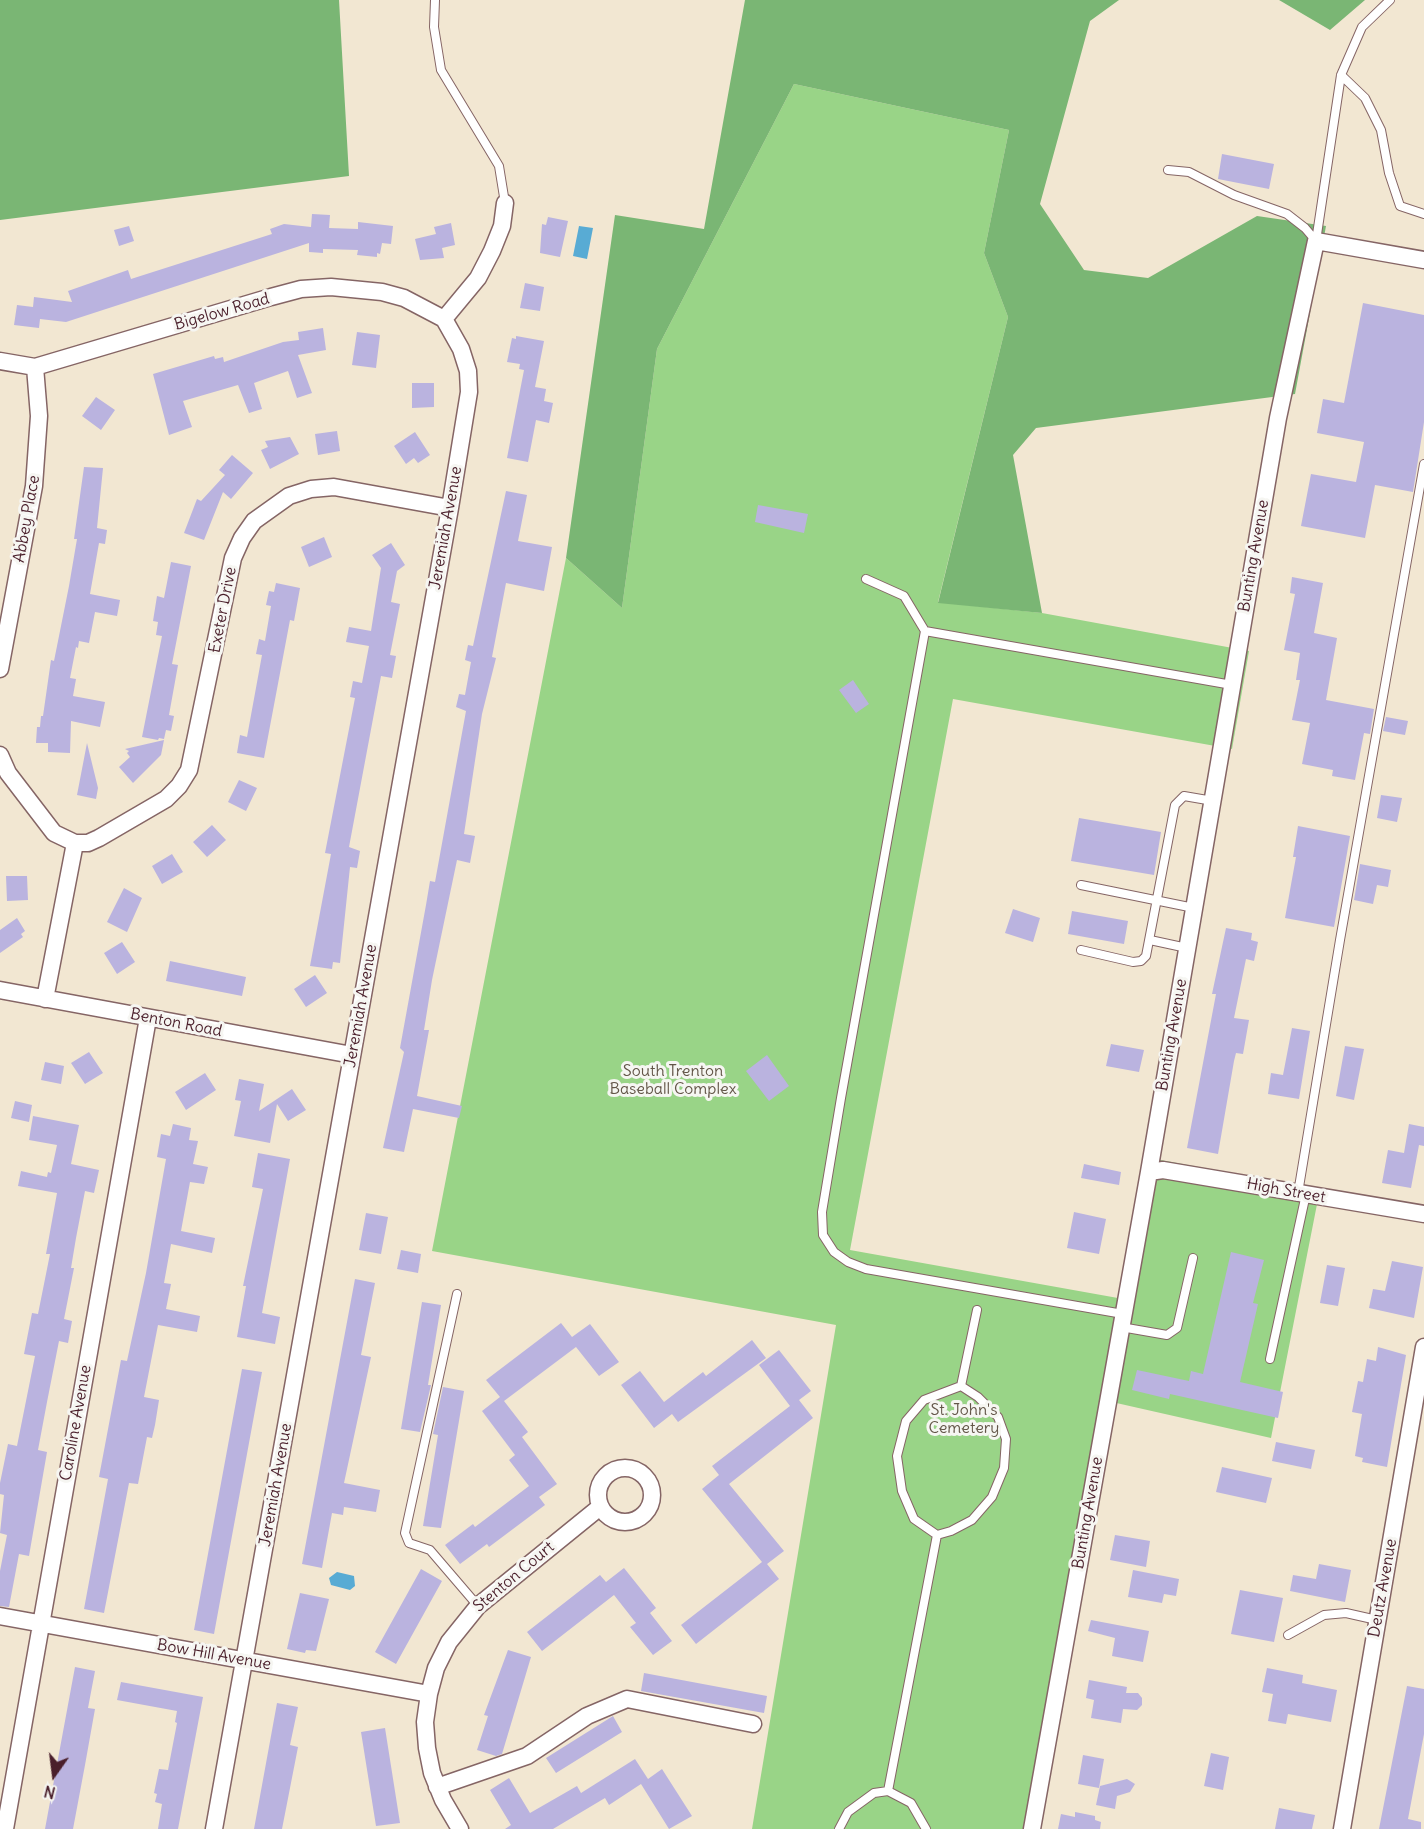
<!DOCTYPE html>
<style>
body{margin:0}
#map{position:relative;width:1424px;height:1829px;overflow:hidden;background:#f2e7d2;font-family:Delius,sans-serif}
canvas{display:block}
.north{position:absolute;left:24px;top:1745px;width:60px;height:60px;-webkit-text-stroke:4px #f6f6f2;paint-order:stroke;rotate:194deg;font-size:16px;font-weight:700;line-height:24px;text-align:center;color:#4a1f2b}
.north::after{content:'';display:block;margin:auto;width:21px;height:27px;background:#4a1f2b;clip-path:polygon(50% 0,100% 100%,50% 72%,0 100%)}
</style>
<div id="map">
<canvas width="1424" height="1829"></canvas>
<div class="north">N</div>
</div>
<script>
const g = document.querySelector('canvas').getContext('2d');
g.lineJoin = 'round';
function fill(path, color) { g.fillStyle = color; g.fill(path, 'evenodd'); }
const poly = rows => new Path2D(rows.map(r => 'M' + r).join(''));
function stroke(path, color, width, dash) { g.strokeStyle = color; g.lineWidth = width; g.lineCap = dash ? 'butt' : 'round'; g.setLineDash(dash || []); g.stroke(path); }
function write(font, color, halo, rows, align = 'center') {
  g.font = font + ' Delius,sans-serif'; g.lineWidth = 6; g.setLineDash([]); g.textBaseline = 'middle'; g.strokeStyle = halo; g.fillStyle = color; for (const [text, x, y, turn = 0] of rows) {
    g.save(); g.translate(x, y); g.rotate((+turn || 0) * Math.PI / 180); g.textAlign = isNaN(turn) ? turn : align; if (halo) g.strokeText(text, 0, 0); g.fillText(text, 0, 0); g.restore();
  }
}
const green = poly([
 [794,84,1009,130,984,253,1008,317,938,602,1042,613,1249,651,1232,749,953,699,850,1250,1129,1300,1155,1159,1320,1189,1271,1438,1112,1402,1036,1829,752,1829,836,1325,432,1251,566,558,622,608,657,349]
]);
const forest = poly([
 [0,0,339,0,349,176,0,220],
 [745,0,1119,0,1090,21,1040,204,1084,270,1148,278,1257,216,1326,226,1295,394,1036,428,1013,455,1042,613,938,603,1008,317,984,253,1009,130,794,84,657,349,622,608,566,558,615,215,704,229],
 [1279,0,1365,0,1330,30]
]);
const water = poly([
 [579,226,593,228,587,259,573,256],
 [337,1572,354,1576,355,1586,350,1590,331,1585,329,1578]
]);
const building = poly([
 [1222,154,1274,164,1269,189,1218,179],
 [312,214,330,215,329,228,358,229,358,222,393,226,391,244,382,243,380,254,377,253,377,257,357,255,358,250,323,249,323,253,309,252,309,243,66,322,40,319,39,328,14,325,17,305,33,307,34,297,72,302,68,291,128,270,131,279,272,234,270,229,284,224,311,227],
 [548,217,568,221,560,257,540,253,542,224,546,225],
 [451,223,455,245,442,248,444,258,420,260,415,239,436,234,434,227],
 [129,226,134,241,119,246,114,230],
 [525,283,544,287,540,311,520,308],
 [1363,303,1424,315,1424,422,1413,492,1375,485,1365,538,1301,526,1311,474,1356,482,1364,442,1317,433,1323,399,1344,403],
 [323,328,326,350,298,355,312,393,297,398,288,371,254,383,262,409,249,413,238,385,183,401,192,427,169,435,153,374,214,356,215,359,223,357,224,362,283,342,299,340,298,332],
 [357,332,380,335,376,368,352,365],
 [516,336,544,341,535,387,546,389,544,401,553,403,549,423,536,420,528,462,507,458,524,370,519,369,520,364,507,362,512,338,516,339],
 [412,383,434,383,434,407,412,408],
 [96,397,115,410,101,430,82,416],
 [337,431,340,451,318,455,315,434],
 [415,432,430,455,418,463,414,458,406,464,394,446],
 [290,437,299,454,270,469,261,450,268,447,265,441],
 [232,455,253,473,231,499,223,492,204,540,184,533,197,499,201,501,225,475,219,470],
 [84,467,103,468,97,528,107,530,105,544,99,543,90,594,120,600,117,616,95,612,89,643,79,641,78,648,76,647,70,678,76,679,73,696,105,702,100,727,71,721,70,753,48,752,48,743,36,743,37,727,40,727,41,716,43,716,51,660,54,661,69,586,77,539,74,539],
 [506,491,527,495,518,541,552,547,544,591,506,583,492,657,496,658,482,714,464,834,475,836,470,863,457,860,432,980,424,1030,429,1030,417,1096,462,1106,459,1118,413,1109,404,1152,383,1148,404,1052,400,1048,426,905,430,881,435,882,466,711,456,707,459,694,465,695,471,662,465,660,468,645,473,646],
 [758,505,808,514,804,533,755,522],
 [324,537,332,557,309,567,301,547],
 [391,543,405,565,397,571,391,602,400,604,390,655,396,656,392,678,381,676,349,847,360,851,357,868,350,867,340,963,333,962,332,969,310,966,331,854,325,853,355,698,350,697,353,681,362,683,369,646,346,642,349,627,371,631,381,568,372,555],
 [171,562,191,566,172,664,178,665,169,715,174,716,171,731,166,730,164,739,159,738,158,740,142,737,162,636,156,635,158,622,153,621,157,596,164,598],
 [1292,577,1323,583,1314,633,1337,638,1326,700,1374,709,1370,734,1364,733,1355,780,1332,776,1333,770,1302,764,1310,723,1292,720,1300,680,1296,680,1300,653,1284,650,1295,594,1290,593],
 [276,583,300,588,294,621,290,620,264,758,237,753,240,735,247,737,262,655,256,654,259,639,265,641,271,606,266,605,269,591,274,592],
 [853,680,869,704,856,713,839,690],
 [1386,717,1408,721,1405,735,1383,731],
 [164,740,161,755,133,783,119,767,130,757,127,753,129,751,125,749],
 [87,743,98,788,96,799,77,795],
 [239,780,257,788,246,811,228,802],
 [1381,795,1402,798,1397,822,1377,818],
 [1079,818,1161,832,1154,875,1071,861],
 [212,825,226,840,207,857,193,842],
 [1298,826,1350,836,1334,927,1285,918,1296,857,1293,857],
 [172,854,183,872,162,884,152,866],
 [1360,864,1391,870,1388,887,1377,885,1373,904,1354,900],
 [6,876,27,876,28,900,7,901],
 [124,888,142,898,127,932,107,922],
 [1013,909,1040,918,1033,942,1005,933],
 [1072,911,1128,921,1124,944,1068,934],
 [17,918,25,931,21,934,23,937,0,953,0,930],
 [1226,928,1252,933,1251,940,1258,942,1254,961,1246,959,1234,1018,1249,1020,1243,1054,1236,1053,1234,1061,1218,1154,1187,1148,1216,994,1212,994],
 [122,942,135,962,117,974,104,953],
 [170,961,246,977,242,996,166,981],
 [315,975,327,993,306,1007,294,989],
 [1292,1028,1310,1031,1299,1099,1268,1094,1271,1073,1283,1075],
 [1111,1044,1144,1050,1139,1072,1106,1066],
 [1345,1046,1364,1049,1354,1100,1336,1096],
 [89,1052,103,1073,85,1084,71,1063],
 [767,1055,789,1086,769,1101,746,1071],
 [45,1062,64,1066,61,1084,41,1080],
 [205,1073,216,1090,186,1110,175,1092],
 [239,1079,264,1084,259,1111,292,1089,306,1110,288,1121,277,1104,270,1143,234,1136,241,1101,235,1100],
 [15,1101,32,1105,29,1122,11,1118],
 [33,1116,79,1125,71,1164,99,1170,94,1193,85,1191,76,1238,71,1268,74,1268,64,1319,72,1321,68,1343,59,1341,47,1402,38,1450,47,1452,29,1556,19,1554,9,1607,0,1606,0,1571,7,1535,0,1533,4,1495,0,1494,0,1483,8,1444,17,1446,35,1356,24,1354,32,1313,38,1314,50,1254,46,1254,57,1193,18,1186,21,1171,47,1177,48,1172,51,1173,57,1145,29,1140],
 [173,1124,191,1128,189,1140,198,1141,193,1164,208,1167,204,1184,190,1182,181,1231,215,1238,212,1253,171,1244,164,1283,171,1284,166,1309,200,1316,197,1332,158,1325,144,1397,159,1400,155,1425,152,1438,147,1437,138,1484,129,1483,104,1613,84,1609,108,1479,99,1477,121,1360,127,1361,146,1273,166,1159,157,1157,161,1134,170,1136],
 [1409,1124,1424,1127,1424,1146,1419,1145,1411,1188,1382,1183,1388,1150,1404,1153],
 [258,1153,290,1159,262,1313,280,1317,275,1344,237,1337,246,1286,243,1286,263,1189,252,1187],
 [1084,1164,1121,1172,1119,1185,1081,1178],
 [1074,1212,1106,1219,1099,1254,1067,1248],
 [366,1213,388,1217,381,1254,359,1250],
 [401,1250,421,1254,418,1273,397,1269],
 [1231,1252,1264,1260,1253,1303,1258,1304,1240,1382,1283,1392,1278,1418,1170,1394,1169,1399,1132,1390,1137,1370,1189,1381,1191,1371,1203,1374],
 [1392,1261,1423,1267,1414,1318,1369,1308,1373,1289,1385,1291],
 [1327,1265,1345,1268,1338,1306,1320,1303],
 [355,1279,375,1283,361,1355,371,1357,344,1483,380,1490,376,1512,344,1507,343,1515,332,1513,322,1568,302,1564],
 [422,1302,441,1305,428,1385,431,1385,420,1432,401,1429],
 [561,1323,572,1337,590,1324,619,1362,599,1376,576,1347,504,1401,528,1432,522,1437,557,1484,539,1497,545,1505,489,1547,487,1544,460,1564,445,1545,473,1524,475,1527,529,1486,509,1460,515,1455,482,1411,500,1397,486,1380],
 [752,1340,766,1358,678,1422,672,1414,654,1428,621,1385,640,1371,664,1402,703,1372,706,1376],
 [1378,1347,1406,1355,1387,1467,1362,1462,1363,1458,1355,1456,1362,1414,1352,1412,1358,1381,1363,1382,1367,1359,1376,1361],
 [779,1350,811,1391,799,1400,813,1418,729,1484,784,1551,767,1564,779,1579,696,1644,681,1625,762,1562,702,1489,719,1475,712,1466,790,1406,759,1365],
 [242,1369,262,1372,214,1634,194,1630],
 [443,1387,464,1391,441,1528,423,1526,438,1435,433,1434],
 [1276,1442,1315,1450,1311,1469,1272,1461],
 [1222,1467,1272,1478,1266,1503,1216,1492],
 [1115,1535,1150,1541,1146,1567,1110,1560],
 [1319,1564,1351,1570,1345,1602,1290,1591,1293,1575,1316,1579],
 [624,1568,656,1608,650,1613,672,1641,653,1655,630,1627,636,1623,614,1595,542,1651,527,1632,600,1575,606,1582],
 [421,1569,442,1581,396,1664,375,1652],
 [1133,1570,1179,1579,1176,1596,1164,1594,1162,1603,1128,1597],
 [1240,1590,1283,1598,1274,1642,1231,1634],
 [300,1593,329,1599,316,1651,306,1650,305,1653,287,1649],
 [1091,1620,1149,1631,1143,1662,1112,1656,1115,1638,1088,1631],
 [508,1650,531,1657,502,1754,496,1756,477,1750,488,1716,484,1715],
 [75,1667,95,1671,88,1708,95,1709,85,1765,73,1829,45,1829],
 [1267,1668,1303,1675,1302,1683,1337,1690,1331,1722,1288,1714,1286,1724,1268,1721,1273,1694,1262,1692],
 [644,1673,767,1696,764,1713,641,1691],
 [1089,1680,1127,1687,1126,1693,1138,1693,1142,1698,1142,1705,1137,1710,1123,1709,1121,1723,1091,1718,1094,1700,1086,1698],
 [121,1682,203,1697,178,1829,158,1829,162,1804,155,1802,157,1794,154,1793,159,1769,168,1770,177,1723,175,1722,177,1711,117,1700],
 [1407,1686,1424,1689,1424,1734,1408,1819,1421,1822,1421,1829,1379,1829],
 [277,1703,298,1707,290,1745,298,1747,282,1829,254,1829],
 [613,1716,622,1732,556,1773,546,1758],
 [385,1728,400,1823,376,1826,361,1732],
 [1211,1753,1229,1757,1223,1790,1204,1786],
 [1083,1755,1104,1759,1099,1788,1078,1784],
 [635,1759,648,1779,662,1769,692,1816,669,1829,641,1784,609,1805,605,1798,553,1829,505,1829,511,1825,490,1790,509,1778,530,1813,577,1786,581,1793],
 [1127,1779,1135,1784,1130,1792,1117,1796,1115,1809,1096,1805,1100,1786],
 [1279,1808,1315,1815,1312,1829,1275,1829],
 [1075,1812,1095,1816,1095,1820,1101,1822,1100,1829,1058,1829,1061,1814,1075,1817]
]);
const service = poly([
 [435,0,434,27,441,70,499,166,505,203],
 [1341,75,1365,98,1381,130,1389,173,1400,206,1424,214],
 [1168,170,1189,172,1234,195,1287,214,1305,228,1316,241],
 [1316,241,1341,75,1362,27,1390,0],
 [866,579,904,596,925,631,841,1098,822,1212,823,1235,834,1252,848,1262,866,1269,1123,1314],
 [925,631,1232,685],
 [1081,885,1194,908],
 [1150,940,1187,948],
 [1081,950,1133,962,1141,961,1146,956,1175,805,1184,796,1213,801],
 [1298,1193,1340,940,1424,464],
 [457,1294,405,1533,409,1543,430,1550,478,1606],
 [1121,1327,1167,1335,1177,1328,1193,1258],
 [1270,1359,1306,1194],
 [961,1386,978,1397,998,1417,1006,1439,1004,1468,992,1497,972,1520,951,1531,937,1535,914,1519,902,1491,897,1456,906,1421,924,1400,961,1386],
 [961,1386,977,1310],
 [1288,1635,1324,1615,1346,1613,1377,1620],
 [888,1791,937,1535],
 [839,1829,848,1812,874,1793,888,1791,911,1803,926,1829]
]);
const minor = poly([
 [444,319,478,278,492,251,502,226,505,203],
 [0,361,35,367,271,297,301,289,331,287,382,292,404,298,444,319,461,349,468,371,469,392,450,508,214,1829],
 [0,669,34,486,39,416,35,367],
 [0,755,8,773,54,833,75,843,88,843,99,838,166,799,179,786,189,770,233,558,242,538,254,521,289,496,311,489,334,487,450,508],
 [0,990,352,1055],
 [45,999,75,843],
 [1149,1172,1163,1170,1424,1214],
 '598 1495a27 27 0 1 1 54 0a27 27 0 1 1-54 0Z',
 [0,1616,429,1694],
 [437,1787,527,1756,587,1716,627,1699,753,1724],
 [5,1829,148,1018],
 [460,1829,443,1800,432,1773,427,1748,425,1722,429,1694,436,1668,449,1642,478,1606,600,1507],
 [1032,1829,1149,1172,1278,418,1316,241,1424,260],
 [1342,1829,1424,1347]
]);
const streetNames = [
 ["Bigelow Road",222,312,-16],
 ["Abbey Place",27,519,-80],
 ["Jeremiah Avenue",446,528,-80],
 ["Bunting Avenue",1254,556,-80],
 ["Exeter Drive",223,610,-79],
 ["Jeremiah Avenue",361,1006,-80],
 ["Benton Road",176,1023,11],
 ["Bunting Avenue",1172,1035,-80],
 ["High Street",1286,1191,10],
 ["Caroline Avenue",76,1423,-80],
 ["Jeremiah Avenue",276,1485,-80],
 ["Bunting Avenue",1088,1513,-80],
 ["Stenton Court",514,1577,-40],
 ["Deutz Avenue",1383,1588,-80],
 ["Bow Hill Avenue",214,1655,10]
];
const parkNames = [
 ["South Trenton",673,1071],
 ["Baseball Complex",673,1089],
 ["St. John's",964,1410],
 ["Cemetery",964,1428]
];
fill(green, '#99d487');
fill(forest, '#7ab674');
fill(water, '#58abd4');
fill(building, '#bab3df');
stroke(service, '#856565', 10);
stroke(minor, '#856565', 19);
stroke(service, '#fff', 8);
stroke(minor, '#fff', 16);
write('16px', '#4a1f2b', '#f6f6f2', streetNames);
write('16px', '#625547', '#f6f6f2', parkNames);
</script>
